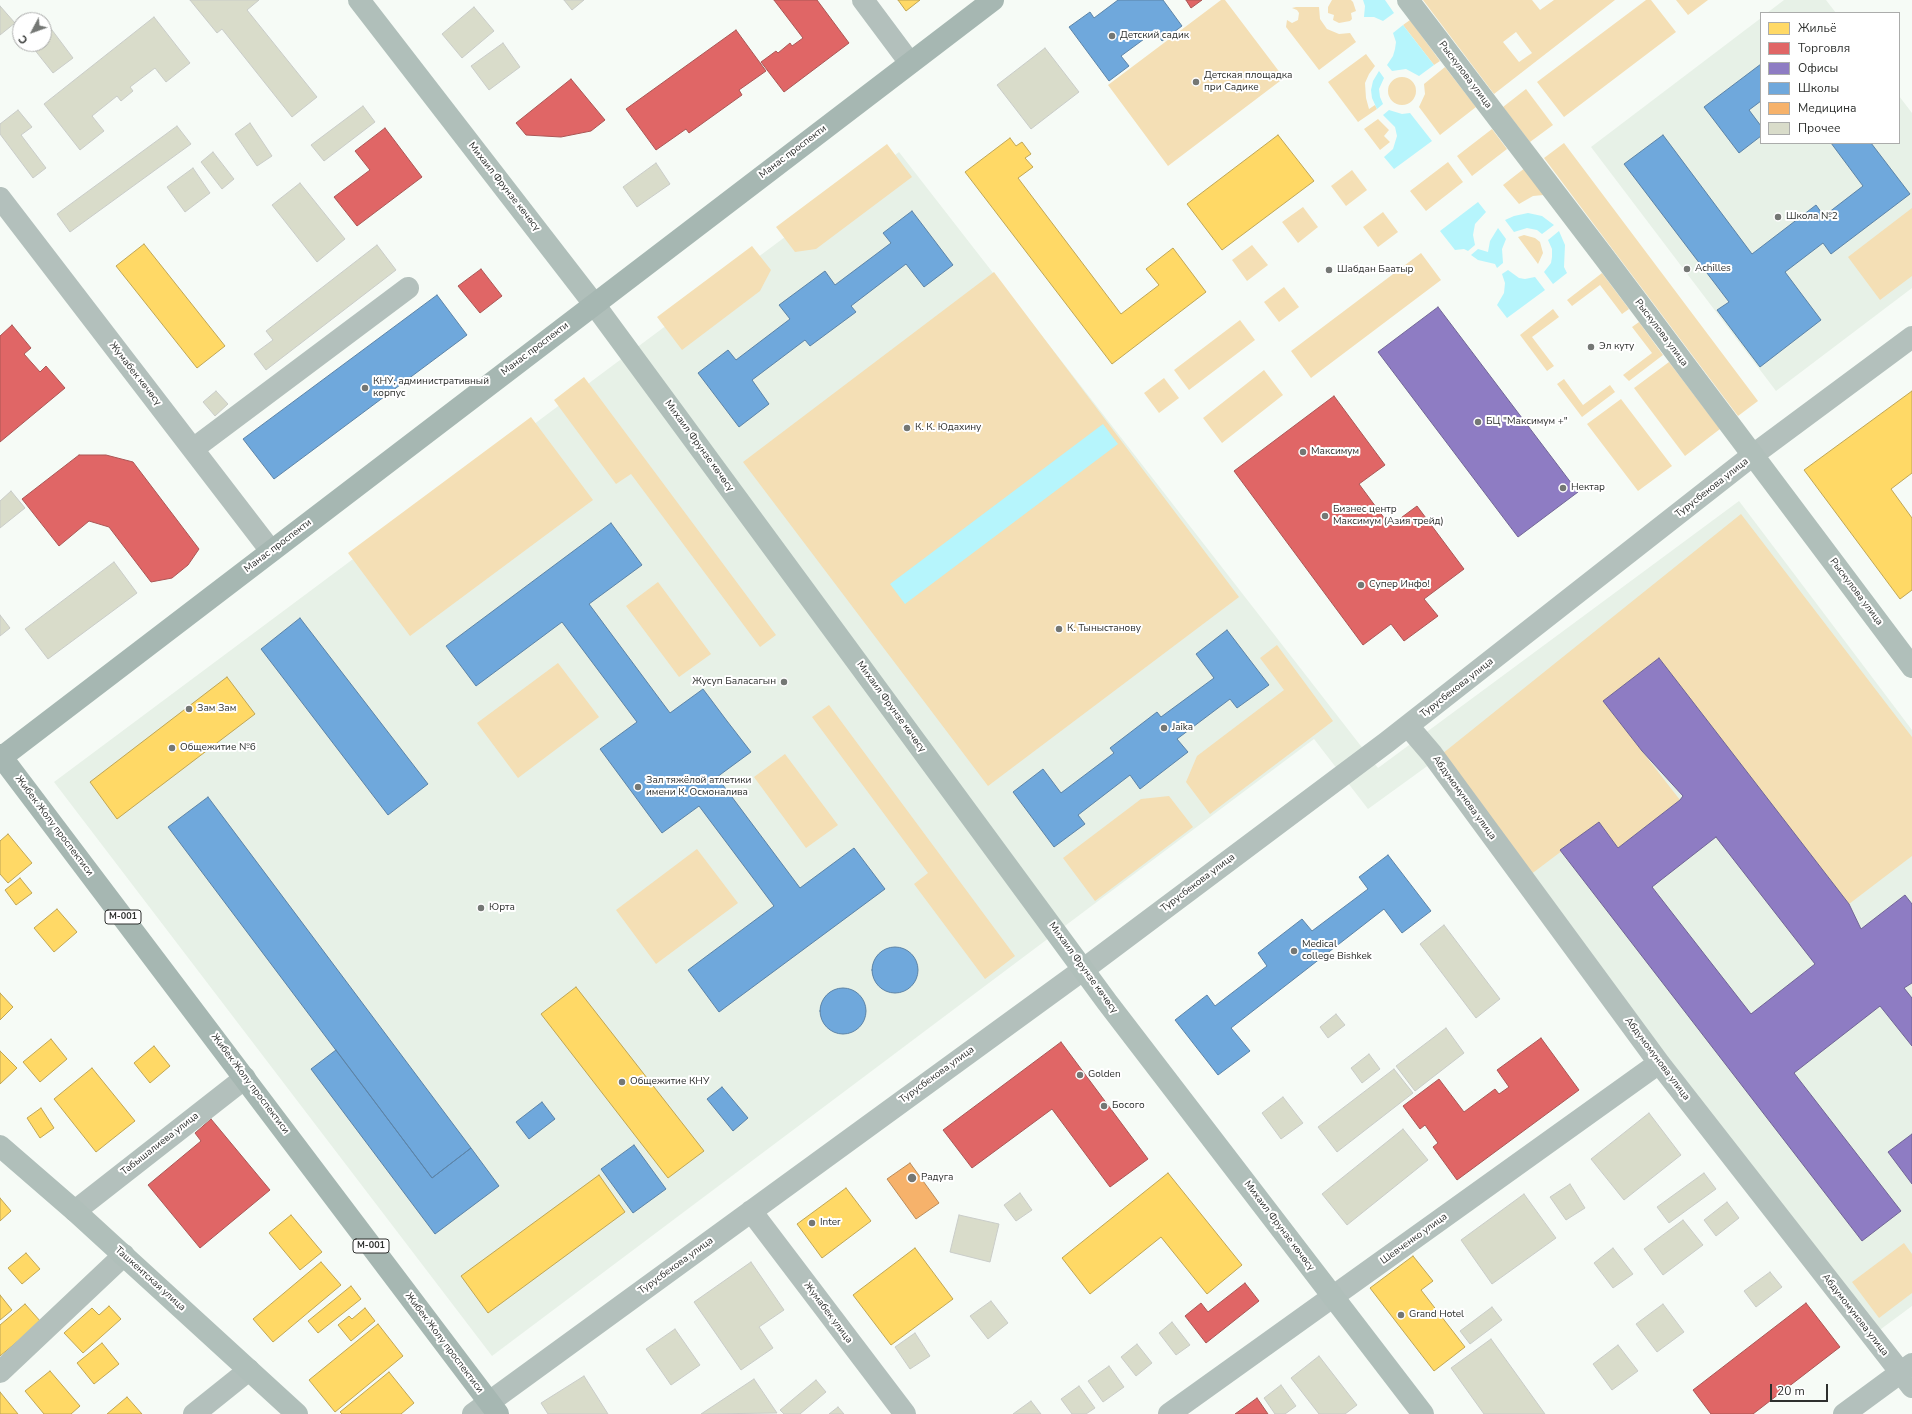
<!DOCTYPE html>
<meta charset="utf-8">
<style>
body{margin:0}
#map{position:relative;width:1912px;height:1414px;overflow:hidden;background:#f6fbf6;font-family:"Nunito Sans",sans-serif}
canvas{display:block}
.legend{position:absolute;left:1760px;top:12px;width:140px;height:132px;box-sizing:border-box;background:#fff;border:1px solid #abacab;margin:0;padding:5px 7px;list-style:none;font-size:12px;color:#2e302e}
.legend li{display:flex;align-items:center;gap:8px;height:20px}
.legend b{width:20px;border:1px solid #abacab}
.north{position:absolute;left:12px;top:12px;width:40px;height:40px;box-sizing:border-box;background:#fff;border:1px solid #abacab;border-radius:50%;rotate:229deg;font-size:11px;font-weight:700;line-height:16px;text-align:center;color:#2e302e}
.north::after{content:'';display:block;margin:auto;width:14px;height:18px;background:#747774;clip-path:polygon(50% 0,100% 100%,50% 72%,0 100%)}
.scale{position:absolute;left:1770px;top:1384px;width:58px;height:18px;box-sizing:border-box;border:2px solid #2e302e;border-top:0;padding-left:5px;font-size:12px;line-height:14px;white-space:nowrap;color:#2e302e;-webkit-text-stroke:3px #fff;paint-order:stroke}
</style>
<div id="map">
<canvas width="1912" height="1414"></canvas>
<ul class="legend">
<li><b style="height:11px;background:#ffd966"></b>Жильё</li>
<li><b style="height:11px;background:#e06666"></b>Торговля</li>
<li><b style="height:11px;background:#8e7cc3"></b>Офисы</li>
<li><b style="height:11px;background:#6fa8dc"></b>Школы</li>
<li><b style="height:11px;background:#f6b26b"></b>Медицина</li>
<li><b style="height:11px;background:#d9dcca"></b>Прочее</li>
</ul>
<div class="north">С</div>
<div class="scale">20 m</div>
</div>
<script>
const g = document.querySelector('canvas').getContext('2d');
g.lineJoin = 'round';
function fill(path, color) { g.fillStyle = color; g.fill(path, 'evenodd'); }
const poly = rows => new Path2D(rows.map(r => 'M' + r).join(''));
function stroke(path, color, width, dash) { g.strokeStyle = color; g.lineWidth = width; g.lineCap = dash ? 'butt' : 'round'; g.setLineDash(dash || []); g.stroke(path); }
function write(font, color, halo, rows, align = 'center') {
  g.font = font + ' "Nunito Sans",sans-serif'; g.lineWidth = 4; g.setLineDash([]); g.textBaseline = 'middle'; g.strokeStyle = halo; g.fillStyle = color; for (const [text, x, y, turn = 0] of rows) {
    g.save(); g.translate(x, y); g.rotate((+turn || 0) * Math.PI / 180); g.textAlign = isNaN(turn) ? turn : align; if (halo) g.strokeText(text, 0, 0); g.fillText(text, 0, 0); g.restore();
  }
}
const built = poly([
 [1784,0,1826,0,1836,13,1767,13],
 [1761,18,1761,143,1899,143,1899,96,1912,113,1912,288,1776,391,1591,147],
 [899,152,1378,768,1739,501,1912,730,1912,1306,1877,1332,1437,759,1368,809,1314,739,492,1356,54,782]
]);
const green = poly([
 [1221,0,1225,0,1284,78,1168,166,1108,85],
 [1332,0,1351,0,1353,2,1356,11,1351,13,1352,19,1350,21,1339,23,1333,20,1334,15,1328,13,1328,7],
 [1423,0,1532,0,1540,10,1554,0,1615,0,1494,94],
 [1516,32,1532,53,1519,62,1503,42],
 [1646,0,1651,0,1676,32,1564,117,1537,82],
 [1676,0,1708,0,1688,15],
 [1296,7,1319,7,1320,19,1327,29,1339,34,1350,33,1356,42,1319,70,1286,27,1287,20,1292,23,1298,20,1299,13,1297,10,1292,8],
 [1410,20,1440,61,1434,65,1403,25],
 [1366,54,1375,66,1369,74,1365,83,1366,98,1369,109,1375,105,1377,109,1358,122,1328,82],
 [1445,67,1476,107,1440,135,1419,107,1425,94,1424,84],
 '1388 91a14 14 0 1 1 28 0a14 14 0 1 1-28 0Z',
 [1526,89,1553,125,1530,142,1503,107],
 [1378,119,1389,130,1384,136,1390,142,1380,150,1364,129],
 [1492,129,1507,149,1472,176,1457,156],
 [1564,143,1758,401,1738,416,1544,158],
 [887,144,912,177,816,249,795,252,776,227],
 [1448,162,1463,182,1426,211,1410,191],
 [1530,164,1554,194,1533,196,1519,204,1503,185],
 [1352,170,1367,190,1346,206,1331,186],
 [1303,207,1318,227,1298,243,1282,222],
 [1912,208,1912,276,1880,300,1848,257],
 [1383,212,1398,232,1378,247,1363,227],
 [1524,235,1535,238,1540,242,1543,253,1538,264,1518,237],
 [1252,245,1268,265,1247,281,1232,260],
 [752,246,771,270,760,291,682,350,657,317],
 [1421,253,1441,280,1311,378,1291,351],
 [994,272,1239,597,988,786,743,462],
 [1602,273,1629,309,1622,314,1600,285,1572,306,1567,300],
 [1284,287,1299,307,1279,322,1264,302],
 [1553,309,1559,317,1532,337,1554,366,1547,371,1520,335],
 [1240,320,1255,340,1189,390,1174,370],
 [1639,322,1663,355,1629,381,1623,375,1652,353,1632,327],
 [1669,362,1720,429,1685,456,1634,388],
 [1264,370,1283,395,1222,443,1203,418],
 [584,377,776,635,760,647,631,474,616,484,554,400],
 [1164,378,1179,398,1159,413,1144,393],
 [1564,379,1583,405,1610,385,1615,392,1582,417,1557,384],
 [1621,399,1672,466,1638,491,1587,424],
 [531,417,593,500,410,636,348,553],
 [1741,514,1912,737,1912,856,1849,904,1659,658,1603,701,1680,800,1618,848,1599,823,1526,878,1437,758],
 [658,582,711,654,679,677,626,606],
 [1277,645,1333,721,1210,814,1186,782,1197,756,1284,690,1260,658],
 [558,663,599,717,518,778,477,723],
 [829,705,1015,956,985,979,914,884,928,873,812,717],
 [785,754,838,825,806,848,754,777],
 [1169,796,1193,827,1095,901,1063,858,1141,799],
 [697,849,738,903,656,964,616,910],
 [1904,1243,1912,1254,1912,1293,1879,1318,1852,1282]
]);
const water = poly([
 [1363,0,1385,0,1394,13,1383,21,1374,17,1364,17,1365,6],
 [1403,25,1434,65,1419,76,1406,69,1392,71,1387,65,1393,56,1395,49,1396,42,1393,33],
 [1379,71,1384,78,1379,89,1380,97,1383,104,1377,109,1372,98,1371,90,1373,81],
 [1389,110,1402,114,1410,113,1432,141,1394,169,1384,157,1393,149,1397,136,1395,127,1383,115],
 [1478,202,1486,212,1475,224,1473,235,1475,245,1468,251,1464,249,1455,250,1440,231],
 [1528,213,1542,216,1554,225,1542,234,1537,230,1527,228,1514,232,1505,220,1514,216],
 [1498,228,1506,239,1502,249,1503,263,1497,268,1495,264,1478,260,1471,255,1478,249,1488,252,1490,241],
 [1559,231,1565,245,1564,267,1567,273,1553,284,1544,272,1551,263,1552,257,1552,249,1548,240],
 [1508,270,1519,278,1525,279,1535,277,1545,290,1507,318,1497,305,1504,293,1505,283,1502,274],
 [1103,424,1118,444,905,604,890,584]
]);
const homes = poly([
 [898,0,920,0,906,11,898,0],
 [1278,135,1314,181,1222,250,1187,204,1278,135],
 [1010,138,1016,146,1022,142,1031,154,1025,158,1033,167,1018,178,1121,314,1159,285,1146,269,1173,248,1206,292,1112,364,965,172,1010,138],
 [144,244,225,346,197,368,116,266,144,244],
 [1912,391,1912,473,1891,489,1912,518,1912,590,1900,599,1804,470,1912,391],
 [227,677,255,714,117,819,90,782,227,677],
 [8,834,32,863,8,883,0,874,0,841,8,834],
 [20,878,32,893,16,905,5,890,20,878],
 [57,909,77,932,54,952,34,928,57,909],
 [576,987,704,1151,668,1178,541,1014,576,987],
 [0,993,13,1007,0,1020,0,993],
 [51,1039,67,1059,40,1082,23,1062,51,1039],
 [154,1046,170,1066,150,1083,134,1063,154,1046],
 [0,1051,17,1068,0,1084,0,1051],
 [92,1068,135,1121,96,1152,54,1099,92,1068],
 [41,1108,54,1128,40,1138,27,1118,41,1108],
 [1168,1173,1242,1265,1207,1294,1161,1237,1090,1294,1062,1258,1168,1173],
 [599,1175,625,1212,488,1313,461,1276,599,1175],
 [846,1188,871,1221,822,1258,797,1224,846,1188],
 [0,1198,11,1211,0,1221,0,1198],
 [291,1215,322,1252,300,1270,269,1233,291,1215],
 [915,1248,953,1299,891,1345,853,1295,915,1248],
 [26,1253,40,1269,22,1284,8,1268,26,1253],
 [1413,1256,1433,1281,1421,1290,1465,1347,1434,1371,1370,1288,1413,1256],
 [321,1262,341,1285,273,1342,253,1319,321,1262],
 [351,1286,361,1299,318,1333,308,1321,351,1286],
 [0,1295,12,1310,0,1320,0,1295],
 [25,1304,41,1322,0,1356,0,1325,25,1304],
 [109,1306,121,1319,83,1353,64,1333,92,1308,99,1315,109,1306],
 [365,1308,375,1321,351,1341,338,1325,349,1316,352,1319,365,1308],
 [378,1324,403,1356,335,1412,309,1380,378,1324],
 [102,1343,119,1364,94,1384,77,1363,102,1343],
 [50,1371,80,1406,71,1414,44,1414,25,1391,50,1371],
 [389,1372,414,1403,401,1414,342,1414,340,1412,389,1372],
 [0,1392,18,1414,0,1414,0,1392],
 [127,1397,142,1414,107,1414,127,1397]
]);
const shops = poly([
 [774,0,817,0,849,43,784,92,761,62,776,51,778,53,790,43,792,46,803,38,774,0],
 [1186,0,1202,0,1191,8,1186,0],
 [736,30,766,71,739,90,742,95,689,133,686,129,656,150,626,109,736,30],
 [571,79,605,120,591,131,561,137,526,135,516,123,571,79],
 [385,128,422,177,357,226,334,197,370,170,355,151,385,128],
 [481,269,502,296,480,313,458,286,481,269],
 [12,325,31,348,24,354,40,372,46,366,65,388,0,442,0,336,12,325],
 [1334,396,1385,465,1359,484,1390,526,1417,506,1464,569,1424,599,1438,616,1404,641,1391,624,1363,645,1234,471,1334,396],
 [79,455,106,455,133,462,199,549,188,565,172,578,151,582,109,527,89,521,59,546,22,499,79,455],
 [1541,1038,1579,1090,1457,1180,1433,1147,1438,1143,1425,1125,1420,1129,1403,1106,1439,1079,1464,1112,1495,1089,1499,1094,1509,1087,1497,1070,1541,1038],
 [1061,1042,1148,1159,1110,1187,1052,1109,972,1168,943,1130,1061,1042],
 [211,1119,270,1190,200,1248,148,1185,201,1141,195,1133,211,1119],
 [1245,1283,1259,1301,1206,1343,1185,1316,1201,1303,1208,1312,1245,1283],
 [1806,1303,1840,1347,1753,1414,1711,1414,1693,1390,1806,1303],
 [1257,1398,1268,1414,1235,1414,1257,1398]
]);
const offices = poly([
 [1438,307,1578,492,1518,537,1378,352,1438,307],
 [1659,658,1849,904,1861,929,1905,895,1912,904,1912,983,1904,988,1912,998,1912,1046,1880,1006,1794,1073,1901,1211,1862,1241,1560,850,1599,822,1618,848,1680,800,1683,796,1642,751,1603,701,1659,658],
 [1716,837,1815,964,1751,1014,1652,887,1716,837],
 [1912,1134,1912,1184,1888,1152,1912,1134]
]);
const schools = poly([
 [1118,0,1163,0,1182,26,1162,41,1155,31,1121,56,1129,66,1109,81,1069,27,1090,12,1094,18,1118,0],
 [1761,64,1761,101,1749,110,1761,126,1761,136,1739,153,1704,107,1761,64],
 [1663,135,1752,254,1816,205,1824,216,1863,186,1831,143,1871,143,1910,194,1831,254,1823,243,1785,272,1821,320,1760,367,1717,310,1729,302,1624,164,1663,135],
 [912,211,953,265,924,287,906,264,851,306,856,312,810,346,805,340,752,380,769,404,739,427,698,373,728,350,736,360,790,319,779,305,825,271,835,285,891,243,883,233,912,211],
 [437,295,467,335,274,479,243,439,437,295],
 [611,523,642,565,589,604,670,713,703,689,727,721,751,752,717,777,800,888,854,848,885,889,719,1012,688,970,774,906,699,806,662,833,600,749,637,722,562,622,476,686,446,646,611,523],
 [300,618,428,784,388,815,261,649,300,618],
 [1227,630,1269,685,1237,708,1230,699,1177,739,1188,752,1140,789,1130,775,1078,815,1085,824,1054,847,1013,792,1043,769,1061,793,1114,753,1110,748,1157,712,1161,717,1214,678,1196,654,1227,630],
 [208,797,471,1148,432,1178,168,827,208,797],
 [1388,855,1431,911,1402,933,1384,909,1231,1028,1250,1051,1218,1075,1175,1020,1207,995,1215,1006,1267,966,1258,953,1302,919,1312,931,1368,889,1359,877,1388,855],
 '872 970a23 23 0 1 1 46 0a23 23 0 1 1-46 0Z',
 '820 1011a23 23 0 1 1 46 0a23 23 0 1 1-46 0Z',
 [336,1050,432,1178,471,1148,499,1186,435,1234,311,1069,336,1050],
 [722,1087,748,1118,733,1131,707,1099,722,1087],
 [542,1102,555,1119,529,1139,516,1122,542,1102],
 [634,1145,666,1189,633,1213,601,1169,634,1145]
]);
const health = poly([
 [910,1163,939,1203,916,1219,887,1179,910,1163]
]);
const building = poly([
 [190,0,259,0,247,10,317,97,292,117,222,29,217,33,190,0],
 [564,0,584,0,572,10,564,0],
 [0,6,15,23,0,35,0,6],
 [474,7,494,31,462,58,442,34,474,7],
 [154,17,190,63,166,82,155,68,130,87,133,91,121,101,117,96,92,116,104,131,80,150,44,104,154,17],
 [43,18,73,58,53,73,30,44,44,44,44,20,40,20,43,18],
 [503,43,520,67,489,90,471,66,503,43],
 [1045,48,1079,92,1031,129,997,85,1045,48],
 [363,106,375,122,324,161,311,145,363,106],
 [18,110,32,127,21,135,46,168,33,178,0,134,0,124,18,110],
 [250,123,272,156,257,166,235,134,250,123],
 [177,126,191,144,70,232,57,214,177,126],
 [213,152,234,179,222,189,201,162,213,152],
 [656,163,670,184,637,207,623,187,656,163],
 [193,168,210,193,185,212,167,187,193,168],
 [300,183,345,239,317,262,272,205,300,183],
 [377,245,396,270,266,370,254,354,273,340,266,331,377,245],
 [216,391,228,404,215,416,203,402,216,391],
 [11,491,25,508,0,528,0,501,11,491],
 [114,562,137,593,48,659,25,629,114,562],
 [0,615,10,628,0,636,0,615],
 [1444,925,1500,999,1476,1018,1420,944,1444,925],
 [1336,1014,1345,1025,1328,1038,1320,1027,1336,1014],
 [1446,1028,1464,1053,1415,1091,1396,1066,1446,1028],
 [1369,1054,1380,1069,1362,1083,1351,1068,1369,1054],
 [1394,1069,1413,1093,1337,1152,1318,1127,1394,1069],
 [1283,1097,1303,1123,1281,1139,1262,1113,1283,1097],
 [1649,1113,1681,1155,1624,1200,1591,1159,1649,1113],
 [1403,1129,1428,1160,1347,1225,1322,1194,1403,1129],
 [1704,1173,1716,1189,1669,1223,1657,1207,1704,1173],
 [1570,1184,1585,1208,1566,1220,1550,1197,1570,1184],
 [1020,1193,1032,1210,1016,1221,1004,1205,1020,1193],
 [1524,1194,1556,1238,1492,1284,1461,1240,1524,1194],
 [1727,1202,1739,1218,1716,1236,1704,1220,1727,1202],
 [959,1215,999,1224,990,1262,950,1252,959,1215],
 [1683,1220,1703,1245,1663,1275,1644,1249,1683,1220],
 [1613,1248,1633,1274,1613,1288,1594,1263,1613,1248],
 [751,1262,784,1310,759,1327,773,1348,741,1370,694,1302,751,1262],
 [1770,1272,1782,1287,1756,1307,1744,1291,1770,1272],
 [991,1301,1008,1323,988,1339,970,1316,991,1301],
 [1663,1304,1684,1332,1657,1352,1636,1324,1663,1304],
 [1492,1307,1502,1320,1470,1344,1460,1331,1492,1307],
 [1172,1322,1190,1345,1176,1355,1159,1333,1172,1322],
 [675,1329,700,1365,671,1385,646,1349,675,1329],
 [915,1333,930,1356,910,1369,895,1347,915,1333],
 [1491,1339,1545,1414,1484,1414,1451,1368,1491,1339],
 [1137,1344,1152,1363,1136,1376,1121,1357,1137,1344],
 [1618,1345,1638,1371,1612,1390,1593,1364,1618,1345],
 [1319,1356,1357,1405,1345,1414,1319,1414,1291,1378,1319,1356],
 [1109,1366,1124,1387,1103,1402,1088,1381,1109,1366],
 [584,1376,608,1414,548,1414,541,1403,584,1376],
 [754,1379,777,1413,701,1414,754,1379],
 [816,1380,826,1392,800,1414,784,1414,780,1410,816,1380],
 [1281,1385,1296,1406,1285,1414,1275,1414,1264,1398,1281,1385],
 [1079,1386,1095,1408,1086,1414,1072,1414,1061,1399,1079,1386],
 [1031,1401,1041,1414,1013,1414,1031,1401],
 [838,1407,844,1414,829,1414,838,1407]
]);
const street = poly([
 [863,0,910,63],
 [0,198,271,551],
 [193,449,408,288],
 [1408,726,1432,754,1659,1063,1912,1387],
 [75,1211,245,1078],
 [751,1211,905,1414],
 [0,1372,124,1255],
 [194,1414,249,1370],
 [473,1414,1084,969,1387,742,1753,455,1912,337],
 [1169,1414,1659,1063],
 [1844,1414,1912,1364]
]);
const secondary = poly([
 [359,0,594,304,1107,1002,1423,1414],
 [1408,0,1604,257,1912,667],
 [0,1146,75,1211,297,1414]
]);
const primary = poly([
 [0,755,498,1414],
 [2,757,993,0]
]);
const markers = [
 [1112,36,4,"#747774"],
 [1196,82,4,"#747774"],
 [1778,217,4,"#747774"],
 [1687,269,4,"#747774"],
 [1329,270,4,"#747774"],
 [1591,347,4,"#747774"],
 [365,388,4,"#747774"],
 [1478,422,4,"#747774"],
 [907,428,4,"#747774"],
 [1303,452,4,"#747774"],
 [1563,488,4,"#747774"],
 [1325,516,4,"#747774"],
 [1361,585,4,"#747774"],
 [1059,629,4,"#747774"],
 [784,682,4,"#747774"],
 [189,709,4,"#747774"],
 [1164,728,4,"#747774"],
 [172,748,4,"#747774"],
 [638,787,4,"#747774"],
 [481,908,4,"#747774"],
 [1294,951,4,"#747774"],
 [1080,1075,4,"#747774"],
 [622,1082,4,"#747774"],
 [1104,1106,4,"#747774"],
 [912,1178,5,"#747774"],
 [812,1223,4,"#747774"],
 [1401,1315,4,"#747774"]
];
const shields = [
 [123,917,36],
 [371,1246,36]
];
const shieldNames = [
 ["М-001",123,917],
 ["М-001",371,1246]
];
const poiNames = [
 ["Детский садик",1120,36],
 ["Детская площадка",1204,76],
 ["при Садике",1204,88],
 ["Школа №2",1786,217],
 ["Achilles",1695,269],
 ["Шабдан Баатыр",1337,270],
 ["Эл куту",1599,347],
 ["КНУ, административный",373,382],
 ["корпус",373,394],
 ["БЦ \"Максимум +\"",1486,422],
 ["К. К. Юдахину",915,428],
 ["Максимум",1311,452],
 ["Нектар",1571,488],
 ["Бизнес центр",1333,510],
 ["Максимум (Азия трейд)",1333,522],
 ["Супер Инфо!",1369,585],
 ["К. Тыныстанову",1067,629],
 ["Жусуп Баласагын",776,682,"right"],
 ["Зам Зам",197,709],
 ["Jaika",1172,728],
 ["Общежитие №6",180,748],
 ["Зал тяжёлой атлетики",646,781],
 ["имени К. Осмоналива",646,793],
 ["Юрта",489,908],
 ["Medical",1302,945],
 ["college Bishkek",1302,957],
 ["Golden",1088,1075],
 ["Общежитие КНУ",630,1082],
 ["Босого",1112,1106],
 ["Радуга",921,1178],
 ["Inter",820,1223],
 ["Grand Hotel",1409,1315]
];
const streetNames = [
 ["Рыскулова улица",1465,75,53],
 ["Манас проспекти",793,152,-37],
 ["Михаил Фрунзе көчөсү",504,187,52],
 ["Рыскулова улица",1661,333,53],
 ["Манас проспекти",535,349,-37],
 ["Жумабек көчөсү",135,374,52],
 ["Михаил Фрунзе көчөсү",699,446,54],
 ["Турусбекова улица",1712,488,-38],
 ["Манас проспекти",278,546,-37],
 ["Рыскулова улица",1856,592,53],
 ["Турусбекова улица",1457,688,-38],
 ["Михаил Фрунзе көчөсү",891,707,54],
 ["Абдумомунова улица",1464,798,54],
 ["Жибек Жолу проспектиси",54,826,53],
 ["Турусбекова улица",1198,883,-37],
 ["Михаил Фрунзе көчөсү",1083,968,54],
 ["Абдумомунова улица",1657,1059,53],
 ["Турусбекова улица",937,1075,-36],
 ["Жибек Жолу проспектиси",250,1084,53],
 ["Табышалиева улица",160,1144,-38],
 ["Михаил Фрунзе көчөсү",1279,1226,53],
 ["Шевченко улица",1414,1239,-36],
 ["Турусбекова улица",676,1266,-36],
 ["Ташкентская улица",150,1279,42],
 ["Жумабек улица",828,1313,53],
 ["Абдумомунова улица",1855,1315,52],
 ["Жибек Жолу проспектиси",444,1343,53]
];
fill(built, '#e7f1e7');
fill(green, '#f4dfb5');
fill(water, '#b6f5fc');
fill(homes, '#ffd966');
stroke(homes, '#c0a655', 1);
fill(shops, '#e06666');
stroke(shops, '#ab5655', 1);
fill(offices, '#8e7cc3');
stroke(offices, '#716596', 1);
fill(schools, '#6fa8dc');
stroke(schools, '#5c84a8', 1);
fill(health, '#f6b26b');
stroke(health, '#ba8b59', 1);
fill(building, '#d9dcca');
stroke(building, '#c9ccc8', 1);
stroke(street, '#b3c0bc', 22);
stroke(secondary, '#b0bfba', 22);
stroke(primary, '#a6b7b2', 22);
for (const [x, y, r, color] of markers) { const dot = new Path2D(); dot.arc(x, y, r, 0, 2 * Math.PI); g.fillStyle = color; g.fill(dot); stroke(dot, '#fff', 1.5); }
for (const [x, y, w] of shields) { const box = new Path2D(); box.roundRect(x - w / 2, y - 7, w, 14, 3); g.fillStyle = '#fff'; g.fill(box); stroke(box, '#2e302e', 1); }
write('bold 9px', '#2e302e', null, shieldNames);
write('10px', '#2e302e', '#fff', poiNames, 'left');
write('10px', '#2e302e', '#fff', streetNames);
</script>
